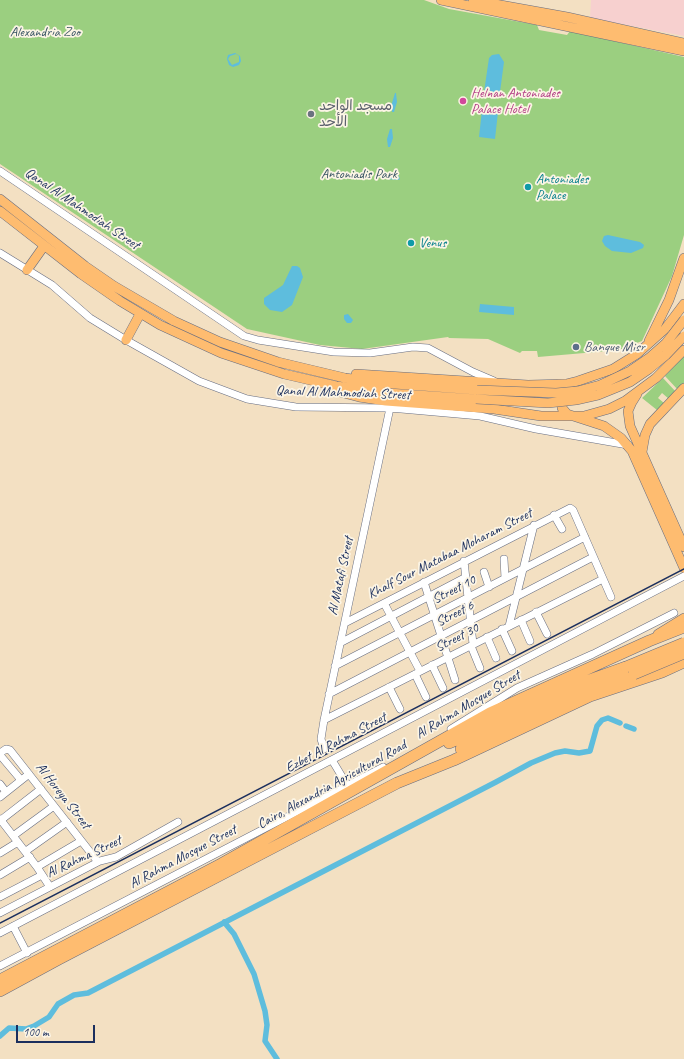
<!DOCTYPE html>
<meta charset="utf-8">
<style>
body{margin:0}
#map{position:relative;width:684px;height:1059px;overflow:hidden;background:#f3e0c2;font-family:Caveat,sans-serif}
canvas{display:block}
.scale{position:absolute;left:16px;top:1025px;width:79px;height:18px;box-sizing:border-box;border:2px solid #1b2f5e;border-top:0;padding-left:5px;font-size:12px;line-height:14px;white-space:nowrap;color:#1b2f5e;-webkit-text-stroke:3px #fcf5e5;paint-order:stroke}
</style>
<div id="map">
<canvas width="684" height="1059"></canvas>
<div class="scale">100 m</div>
</div>
<script>
const g = document.querySelector('canvas').getContext('2d');
g.lineJoin = 'round';
function fill(path, color) { g.fillStyle = color; g.fill(path, 'evenodd'); }
const poly = rows => new Path2D(rows.map(r => 'M' + r).join(''));
function stroke(path, color, width, dash) { g.strokeStyle = color; g.lineWidth = width; g.lineCap = dash ? 'butt' : 'round'; g.setLineDash(dash || []); g.stroke(path); }
function write(font, color, halo, rows, align = 'center') {
  g.font = font + ' Caveat,"Playpen Sans Arabic",sans-serif'; g.lineWidth = 3.5; g.setLineDash([]); g.textBaseline = 'middle'; g.strokeStyle = halo; g.fillStyle = color; for (const [text, x, y, turn = 0] of rows) {
    g.save(); g.translate(x, y); g.rotate((+turn || 0) * Math.PI / 180); g.textAlign = isNaN(turn) ? turn : align; if (halo) g.strokeText(text, 0, 0); g.fillText(text, 0, 0); g.restore();
  }
}
const built = poly([
 [591,0,684,0,684,36,590,18]
]);
const green = poly([
 [0,0,424,0,449,9,537,25,539,30,567,35,570,31,684,57,684,235,672,276,642,341,619,350,538,357,537,351,522,351,520,353,488,339,449,338,448,337,362,349,320,345,247,329,0,164],
 [684,356,684,383,678,390,665,376],
 [663,378,676,392,669,399,662,393,658,398,664,403,657,410,642,398]
]);
const water = poly([
 [235,53,240,56,241,61,239,65,233,67,229,65,227,59,228,55],
 [236,54,239,56,239,62,232,65,228,59,230,56],
 [499,54,504,62,500,92,498,94,484,92,489,58,492,55],
 [395,93,396,93,397,102,394,112,392,112,392,103],
 [482,110,498,112,495,139,479,137],
 [390,129,392,129,393,138,390,147,388,147,387,139],
 [388,174,398,175,400,179,398,180,387,179,386,177],
 [608,235,640,242,644,245,643,248,631,253,612,251,605,246,602,241,604,236],
 [292,266,297,266,300,268,303,277,292,305,282,312,270,310,264,304,264,298,283,285],
 [480,304,514,307,514,315,479,312],
 [348,314,353,320,351,323,347,323,344,319,344,315]
]);
const canal = poly([
 [626,726,634,729],
 [224,922,234,934,254,974,265,1011,267,1025,265,1041,277,1059],
 [0,1036,9,1028,26,1029,34,1026,49,1017,58,1004,74,995,88,993,496,782,531,763,555,753,565,751,579,753,590,751,597,726,602,720,608,718,620,723]
]);
const minor = poly([
 [0,171,244,336,258,340,334,352,370,353,413,347,428,348,473,372,494,381],
 [0,253,52,285,90,318,126,340,199,381,247,399,296,407,390,408,480,416,536,429,628,445],
 [554,515,562,529],
 [504,559,505,578],
 [464,561,473,644],
 [484,572,489,587],
 [424,582,455,680],
 [384,603,420,671],
 [536,612,547,634],
 [521,620,530,641],
 [345,623,570,508,573,510,611,597],
 [509,626,534,525],
 [502,629,512,651],
 [487,637,496,658],
 [340,643,466,577],
 [471,646,480,668],
 [432,665,443,688],
 [335,666,585,537],
 [415,674,426,697],
 [389,687,400,709],
 [329,694,593,557],
 [324,720,603,579],
 [451,729,517,688,593,654,674,613],
 [324,749,321,739,324,720,390,408],
 [0,753,6,749,10,750,98,862],
 [0,755,21,780],
 [332,760,347,785],
 [0,784,6,792],
 [0,797,29,774],
 [0,819,37,867,50,887],
 [1,820,41,789],
 [13,836,54,806],
 [26,851,67,822],
 [0,853,18,842],
 [37,867,81,841],
 [0,875,30,857],
 [0,897,42,875],
 [0,913,100,861,116,857,178,822],
 [13,926,27,953],
 [0,933,684,576],
 [0,966,383,767]
]);
const major = poly([
 [441,0,684,51],
 [473,0,567,17,684,43],
 [0,199,85,266,114,286,174,321,220,342,278,362,345,378,381,383,477,390],
 [0,211,81,274,120,301,160,325,221,353,284,374,336,386,388,393,476,399],
 [27,270,44,246],
 [126,340,140,314],
 [649,341,669,300,684,258],
 [356,374,528,385,566,384,578,381,613,369,637,354,665,329,684,304],
 [336,391,359,397,386,401,494,409,541,416,584,416,609,409,625,401,656,378,684,350],
 [637,394,632,402,628,411,630,426,684,547],
 [561,395,562,408,567,414,604,426,621,438,632,451,684,568],
 [642,452,645,435,650,424,684,388],
 [658,634,684,618]
]);
const highway = poly([
 [449,743,466,736,548,695,626,667],
 [461,749,568,697,634,674],
 [0,980,221,864,490,713,649,641,684,627],
 [0,991,59,959,397,783,454,760,590,696,662,672,684,662]
]);
const rail = poly([
 [0,923,684,569]
]);
const majorBridge = poly([
 [477,390,556,393,578,391,600,385,630,371,649,358,666,343,684,320],
 [476,399,548,403,576,400,598,395,630,382,649,369,666,355,684,336]
]);
const highwayBridge = poly([
 [626,667,684,643],
 [634,674,684,653]
]);
const markers = [
 [463,101,4,"#d1479c"],
 [311,114,4,"#6b7280"],
 [528,187,4,"#0f9aa8"],
 [411,243,4,"#0f9aa8"],
 [576,347,4,"#5c6f8a"]
];
const parkNames = [
 ["Alexandria Zoo",45,32],
 ["Antoniadis Park",359,174]
];
const hotelNames = [
 ["Helnan Antoniades",471,93],
 ["Palace Hotel",471,109]
];
const worshipNames = [
 ["مسجد الواحد",319,106],
 ["الأحد",319,122]
];
const cultureNames = [
 ["Antoniades",536,179],
 ["Palace",536,195],
 ["Venus",419,243]
];
const streetNames = [
 ["Qanal Al Mahmodiah Street",82,209,34],
 ["Qanal Al Mahmodiah Street",343,393,2],
 ["Khalf Sour Matabaa Moharam Street",450,554,-27],
 ["Al Matafi Street",341,576,-78],
 ["Street 10",454,590,-27],
 ["Street 6",455,614,-27],
 ["Street 30",457,638,-27],
 ["Al Rahma Mosque Street",468,705,-31],
 ["Ezbet Al Rahma Street",336,743,-28],
 ["Cairo, Alexandria Agricultural Road",332,785,-29],
 ["Al Horeya Street",63,796,52],
 ["Al Rahma Street",84,857,-25],
 ["Al Rahma Mosque Street",183,857,-28]
];
const serviceNames = [
 ["Banque Misr",584,347]
];
fill(built, '#f7d0cf');
fill(green, '#9bcf80');
fill(water, '#5ebddd');
stroke(canal, '#5ebddd', 5.5);
stroke(minor, '#676d81', 8);
stroke(major, '#676d81', 10);
stroke(highway, '#676d81', 12);
stroke(minor, '#fff', 7);
stroke(major, '#febc70', 9);
stroke(highway, '#febc70', 11);
stroke(rail, '#1b2f5e', 1.5);
stroke(majorBridge, '#676d81', 10, []);
stroke(highwayBridge, '#676d81', 12, []);
stroke(majorBridge, '#febc70', 9);
stroke(highwayBridge, '#febc70', 11);
for (const [x, y, r, color] of markers) { const dot = new Path2D(); dot.arc(x, y, r, 0, 2 * Math.PI); g.fillStyle = color; g.fill(dot); stroke(dot, '#fcf5e5', 1.5); }
write('14px', '#3b5766', '#fcf5e5', parkNames);
write('14px', '#b23c85', '#fcf5e5', hotelNames, 'left');
write('14px', '#5b616d', '#fcf5e5', worshipNames, 'left');
write('14px', '#0d838f', '#fcf5e5', cultureNames, 'left');
write('14px', '#1b2f5e', '#fcf5e5', streetNames);
write('14px', '#4e5e75', '#fcf5e5', serviceNames, 'left');
</script>
